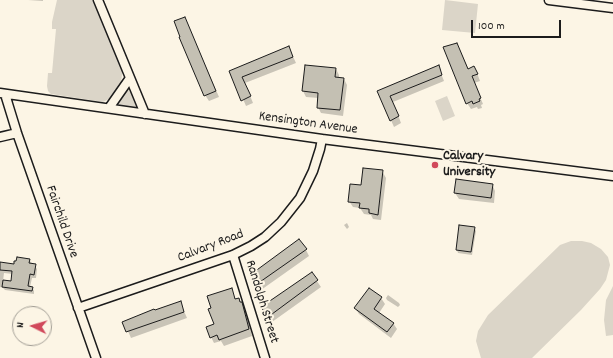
<!DOCTYPE html>
<style>
body{margin:0}
#map{position:relative;width:613px;height:358px;overflow:hidden;background:#fcf5e5;font-family:Dekko,sans-serif}
canvas{display:block}
.north{position:absolute;left:12px;top:306px;width:40px;height:40px;box-sizing:border-box;background:#fcf5e5;border:1px solid #a29e95;border-radius:50%;rotate:275deg;font-size:11px;font-weight:700;line-height:16px;text-align:center;color:#1c1c1c}
.north::after{content:'';display:block;margin:auto;width:14px;height:18px;background:#d1495b;clip-path:polygon(50% 0,100% 100%,50% 72%,0 100%)}
.scale{position:absolute;left:471px;top:20px;width:90px;height:18px;box-sizing:border-box;border:2px solid #1c1c1c;border-top:0;padding-left:5px;font-size:12px;line-height:14px;white-space:nowrap;color:#1c1c1c;-webkit-text-stroke:3px #fcf5e5;paint-order:stroke}
</style>
<div id="map">
<canvas width="613" height="358"></canvas>
<div class="north">N</div>
<div class="scale">100 m</div>
</div>
<script>
const g = document.querySelector('canvas').getContext('2d');
g.lineJoin = 'round';
function fill(path, color) { g.fillStyle = color; g.fill(path, 'evenodd'); }
const poly = rows => new Path2D(rows.map(r => 'M' + r).join(''));
function stroke(path, color, width, dash) { g.strokeStyle = color; g.lineWidth = width; g.lineCap = dash ? 'butt' : 'round'; g.setLineDash(dash || []); g.stroke(path); }
function write(font, color, halo, rows, align = 'center') {
  g.font = font + ' Dekko,sans-serif'; g.lineWidth = 4; g.setLineDash([]); g.textBaseline = 'middle'; g.strokeStyle = halo; g.fillStyle = color; for (const [text, x, y, turn = 0] of rows) {
    g.save(); g.translate(x, y); g.rotate((+turn || 0) * Math.PI / 180); g.textAlign = isNaN(turn) ? turn : align; if (halo) g.strokeText(text, 0, 0); g.fillText(text, 0, 0); g.restore();
  }
}
const green = poly([
 [57,0,94,0,122,67,122,75,121,83,118,90,113,97,103,102,51,94,48,91,47,86,48,73,52,73,56,29,52,29,52,22],
 [445,0,478,4,475,33,442,30],
 [131,90,137,103,137,107,134,109,118,107,117,102,126,91],
 [447,96,455,116,443,121,435,101],
 [571,241,582,241,591,243,601,249,608,257,610,265,606,280,600,289,581,310,532,358,481,358,476,341,478,331,488,315,560,245],
 [613,286,613,335,606,336,604,320,606,300]
]);
const shadow = poly([
 [28,0,43,0,43,1],
 [185,18,219,97,209,101,205,95],
 [457,44,469,70,477,73,480,81,474,83,483,104,481,105,482,108,478,109,477,107,471,109,467,103,444,48],
 [289,48,296,63,245,83,253,103,246,106,231,71],
 [438,66,444,81,393,102,401,123,394,127,378,91],
 [336,69,339,75,339,78,344,79,347,85,343,116,321,113,318,107,319,98,306,97,303,91],
 [382,171,386,178,381,220,373,219,371,215,364,214,360,208,353,207,349,201,362,186],
 [492,184,495,191,494,203,459,199,455,193],
 [347,223,349,227,347,229,344,225],
 [474,228,476,231,472,255,458,253,457,250],
 [306,250,309,256,261,290,251,275],
 [29,260,37,269,36,278,32,278,30,287,32,287,34,291,34,294,5,290,3,288,0,287,0,263,14,265],
 [4,273,13,274,12,282,3,281],
 [312,274,321,287,272,322,262,307],
 [231,289,236,300,241,303,245,309,252,336,224,346,221,341,214,343,211,337,215,325,212,308],
 [388,295,399,303,400,305,398,307,387,300,386,298],
 [381,298,385,304,379,313,393,323,397,329,391,338,359,314,355,308],
 [180,302,187,318,131,338,124,322]
]);
const building = poly([
 [185,17,216,91,204,96,179,37,180,37,174,21,185,17],
 [457,43,468,69,474,66,478,74,472,76,481,98,479,99,480,101,473,104,472,101,466,104,443,47,457,43],
 [289,46,293,57,242,77,251,96,241,101,229,71,289,46],
 [305,65,336,68,335,77,344,78,340,110,317,108,318,93,302,91,305,65],
 [439,65,442,75,390,96,399,116,390,121,377,91,439,65],
 [363,168,383,170,378,215,369,213,369,209,359,208,360,203,348,202,350,184,361,185,363,168],
 [456,179,493,184,491,198,454,193,456,179],
 [459,225,475,227,471,252,456,250,459,225],
 [299,239,307,249,257,284,250,275,299,239],
 [17,257,30,259,29,263,36,264,34,275,30,274,28,286,33,287,32,291,2,287,3,280,11,281,12,271,0,270,0,262,14,264,14,261,16,261,17,257],
 [312,272,318,280,268,317,261,307,312,272],
 [232,288,235,299,239,298,240,302,242,302,249,329,219,340,217,335,210,338,206,327,214,324,208,309,211,308,207,296,232,288],
 [369,288,382,297,374,309,394,323,387,332,354,308,369,288],
 [181,301,184,312,126,332,122,322,154,309,155,310,181,301]
]);
const minor = poly([
 [98,0,145,114],
 [549,0,613,8],
 [0,93,322,139,613,176],
 [5,94,17,133,96,358],
 [109,108,130,78],
 [0,137,17,133],
 [233,255,265,358],
 [78,308,233,255,251,246,265,237,281,222,300,198,313,171,320,149,322,139]
]);
const markers = [
 [435,165,4,"#d1495b"]
];
const streetNames = [
 ["Kensington Avenue",308,124,8],
 ["Fairchild Drive",61,222,71],
 ["Calvary Road",211,247,-21],
 ["Randolph Street",261,302,73]
];
const poiNames = [
 ["Calvary",443,157],
 ["University",443,173]
];
fill(green, '#dbd5c8');
fill(shadow, '#0003');
fill(building, '#c4c0b3');
stroke(building, '#1c1c1c', 1);
stroke(minor, '#1c1c1c', 11);
stroke(minor, '#fcf5e5', 8);
for (const [x, y, r, color] of markers) { const dot = new Path2D(); dot.arc(x, y, r, 0, 2 * Math.PI); g.fillStyle = color; g.fill(dot); stroke(dot, '#fcf5e5', 1.5); }
write('14px', '#1c1c1c', '#fcf5e5', streetNames);
write('bold 14px', '#1c1c1c', '#fcf5e5', poiNames, 'left');
</script>
